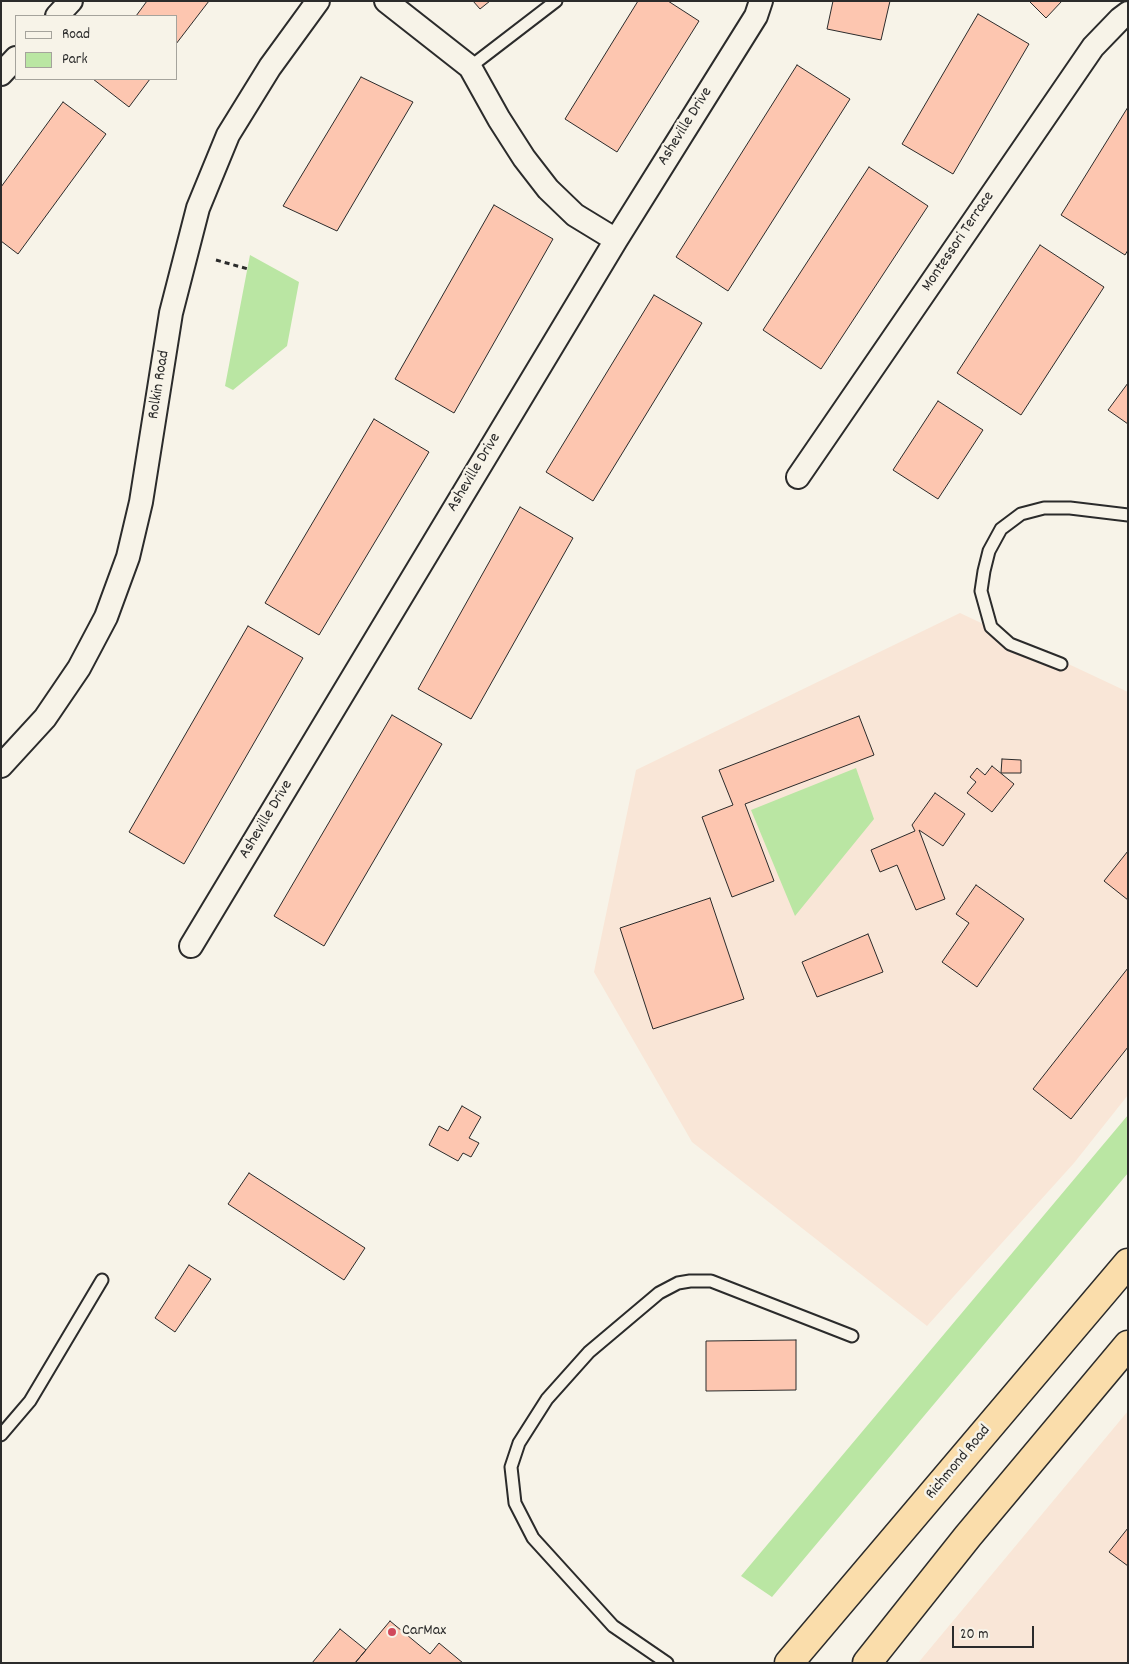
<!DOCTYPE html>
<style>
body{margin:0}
#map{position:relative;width:1129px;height:1664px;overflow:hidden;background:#f7f3e8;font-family:Dekko,sans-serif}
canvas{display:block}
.frame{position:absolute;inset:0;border:2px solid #2b2b2b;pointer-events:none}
.legend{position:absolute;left:15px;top:15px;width:162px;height:65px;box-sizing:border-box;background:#f7f3e8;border:1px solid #a5a39c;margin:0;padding:6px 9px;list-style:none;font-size:15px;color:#2b2b2b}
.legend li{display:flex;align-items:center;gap:10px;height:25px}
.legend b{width:25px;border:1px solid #a5a39c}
.scale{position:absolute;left:952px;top:1626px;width:82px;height:22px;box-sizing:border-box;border:2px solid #2b2b2b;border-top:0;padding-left:6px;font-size:15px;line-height:18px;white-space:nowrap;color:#2b2b2b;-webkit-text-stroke:4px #f7f3e8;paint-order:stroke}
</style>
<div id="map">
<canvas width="1129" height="1664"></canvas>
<div class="frame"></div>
<ul class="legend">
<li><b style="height:6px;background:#f7f3e8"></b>Road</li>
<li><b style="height:14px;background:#bae6a3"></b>Park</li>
</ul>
<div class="scale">20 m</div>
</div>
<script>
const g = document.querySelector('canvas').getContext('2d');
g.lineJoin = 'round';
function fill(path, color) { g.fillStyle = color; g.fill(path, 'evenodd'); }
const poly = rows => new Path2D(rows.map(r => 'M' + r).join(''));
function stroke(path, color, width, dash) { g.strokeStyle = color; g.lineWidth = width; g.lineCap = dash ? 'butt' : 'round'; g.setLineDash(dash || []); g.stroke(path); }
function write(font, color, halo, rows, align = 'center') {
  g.font = font + ' Dekko,sans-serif'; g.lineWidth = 5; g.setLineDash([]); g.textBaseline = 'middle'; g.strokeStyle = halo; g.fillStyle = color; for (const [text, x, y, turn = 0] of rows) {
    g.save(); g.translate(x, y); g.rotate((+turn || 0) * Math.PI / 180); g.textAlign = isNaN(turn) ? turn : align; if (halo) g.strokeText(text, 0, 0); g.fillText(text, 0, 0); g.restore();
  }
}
const built = poly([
 [960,613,1128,692,1128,1095,1074,1163,927,1326,692,1142,594,972,636,770],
 [1128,1411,1128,1663,918,1663]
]);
const green = poly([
 [250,255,299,282,287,346,233,390,225,386],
 [856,768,874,819,795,916,751,810],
 [1128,1115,1128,1173,772,1597,741,1576]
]);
const building = poly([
 [147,1,209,1,176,44,176,16,136,16,147,1],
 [473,1,490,1,480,9,473,1],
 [638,1,668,1,699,21,617,152,565,119,638,1],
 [833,1,890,1,881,40,827,29,833,1],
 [1029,1,1062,1,1046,18,1029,1],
 [978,14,1029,44,953,174,902,144,978,14],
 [797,65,850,99,728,291,676,257,797,65],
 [361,77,413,102,337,231,283,206,361,77],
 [93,79,150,79,129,107,93,79],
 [63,102,106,134,18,254,1,241,1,187,63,102],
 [1128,107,1128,250,1125,255,1061,215,1128,107],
 [869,167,928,206,821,369,763,330,869,167],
 [494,205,553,239,454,413,395,379,494,205],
 [1040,245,1104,287,1021,415,957,373,1040,245],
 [654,295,702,323,593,501,546,472,654,295],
 [1128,383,1128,424,1108,410,1128,383],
 [938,401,983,430,938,499,893,470,938,401],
 [374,419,429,452,319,635,265,603,374,419],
 [520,507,573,538,471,719,418,689,520,507],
 [248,626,303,658,184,864,129,832,248,626],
 [392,715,442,744,324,946,274,916,392,715],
 [859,716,874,755,745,804,774,881,732,897,702,817,733,805,719,770,859,716],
 [1002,759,1021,760,1021,773,1001,773,1002,759],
 [992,766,1014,784,992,812,967,793,976,782,970,777,977,768,985,775,992,766],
 [935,793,965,814,943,846,919,830,945,899,916,910,897,865,880,872,871,850,915,831,912,825,935,793],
 [1128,851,1128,900,1104,881,1128,851],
 [976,885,1024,919,977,987,942,962,969,923,956,914,976,885],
 [710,898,744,999,653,1029,620,928,710,898],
 [868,934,883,972,817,997,802,962,868,934],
 [1128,968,1128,1047,1071,1119,1033,1089,1128,968],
 [462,1106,481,1117,469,1138,479,1143,471,1157,463,1153,458,1161,429,1145,439,1126,448,1131,462,1106],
 [249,1173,365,1248,344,1280,228,1204,249,1173],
 [189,1265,211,1279,175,1332,155,1318,189,1265],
 [796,1340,796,1390,706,1391,706,1341,796,1340],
 [1128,1528,1128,1566,1109,1552,1128,1528],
 [390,1621,430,1654,439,1643,463,1663,355,1663,390,1621],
 [340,1629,366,1650,355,1663,312,1663,340,1629]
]);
const path = poly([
 [216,260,248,269]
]);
const service = poly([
 [470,67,556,1],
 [1061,664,1010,644,991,627,981,591,984,571,989,551,1001,529,1021,514,1044,508,1070,508,1128,515],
 [1,1435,30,1401,102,1280],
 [667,1663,613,1626,533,1538,515,1503,511,1467,519,1443,547,1399,589,1352,659,1293,678,1283,690,1281,711,1281,852,1336]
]);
const minor = poly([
 [386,1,470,67,499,119,524,158,548,189,575,215,616,240],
 [57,16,71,1],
 [1,74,16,58],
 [798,477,1093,47,1120,19,1128,13],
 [1,766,45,718,79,668,106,617,128,557,141,502,171,313,198,208,228,135,270,67,318,1],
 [191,946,616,240,756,16,761,1]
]);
const trunk = poly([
 [789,1663,1128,1263],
 [867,1663,968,1536,1128,1345]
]);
const markers = [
 [392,1632,5,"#d1495b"]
];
const streetNames = [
 ["Asheville Drive",686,127,-58],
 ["Montessori Terrace",959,242,-56],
 ["Rolkin Road",160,385,-81],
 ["Asheville Drive",475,473,-59],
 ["Asheville Drive",267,820,-59],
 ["Richmond Road",959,1463,-50]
];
const poiNames = [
 ["CarMax",402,1632]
];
fill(built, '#f9e6d7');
fill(green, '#bae6a3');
fill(building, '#fdc6b0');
stroke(building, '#2b2b2b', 1);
stroke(service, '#2b2b2b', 15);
stroke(minor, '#2b2b2b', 26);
stroke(trunk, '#2b2b2b', 31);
stroke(path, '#2b2b2b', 3, [5, 4]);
stroke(service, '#f7f3e8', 11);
stroke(minor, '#f7f3e8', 22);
stroke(trunk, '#faddab', 28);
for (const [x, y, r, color] of markers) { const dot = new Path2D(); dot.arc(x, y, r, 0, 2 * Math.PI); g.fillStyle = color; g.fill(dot); stroke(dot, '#f7f3e8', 2); }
write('16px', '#2b2b2b', '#f7f3e8', streetNames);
write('16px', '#2b2b2b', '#f7f3e8', poiNames, 'left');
</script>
